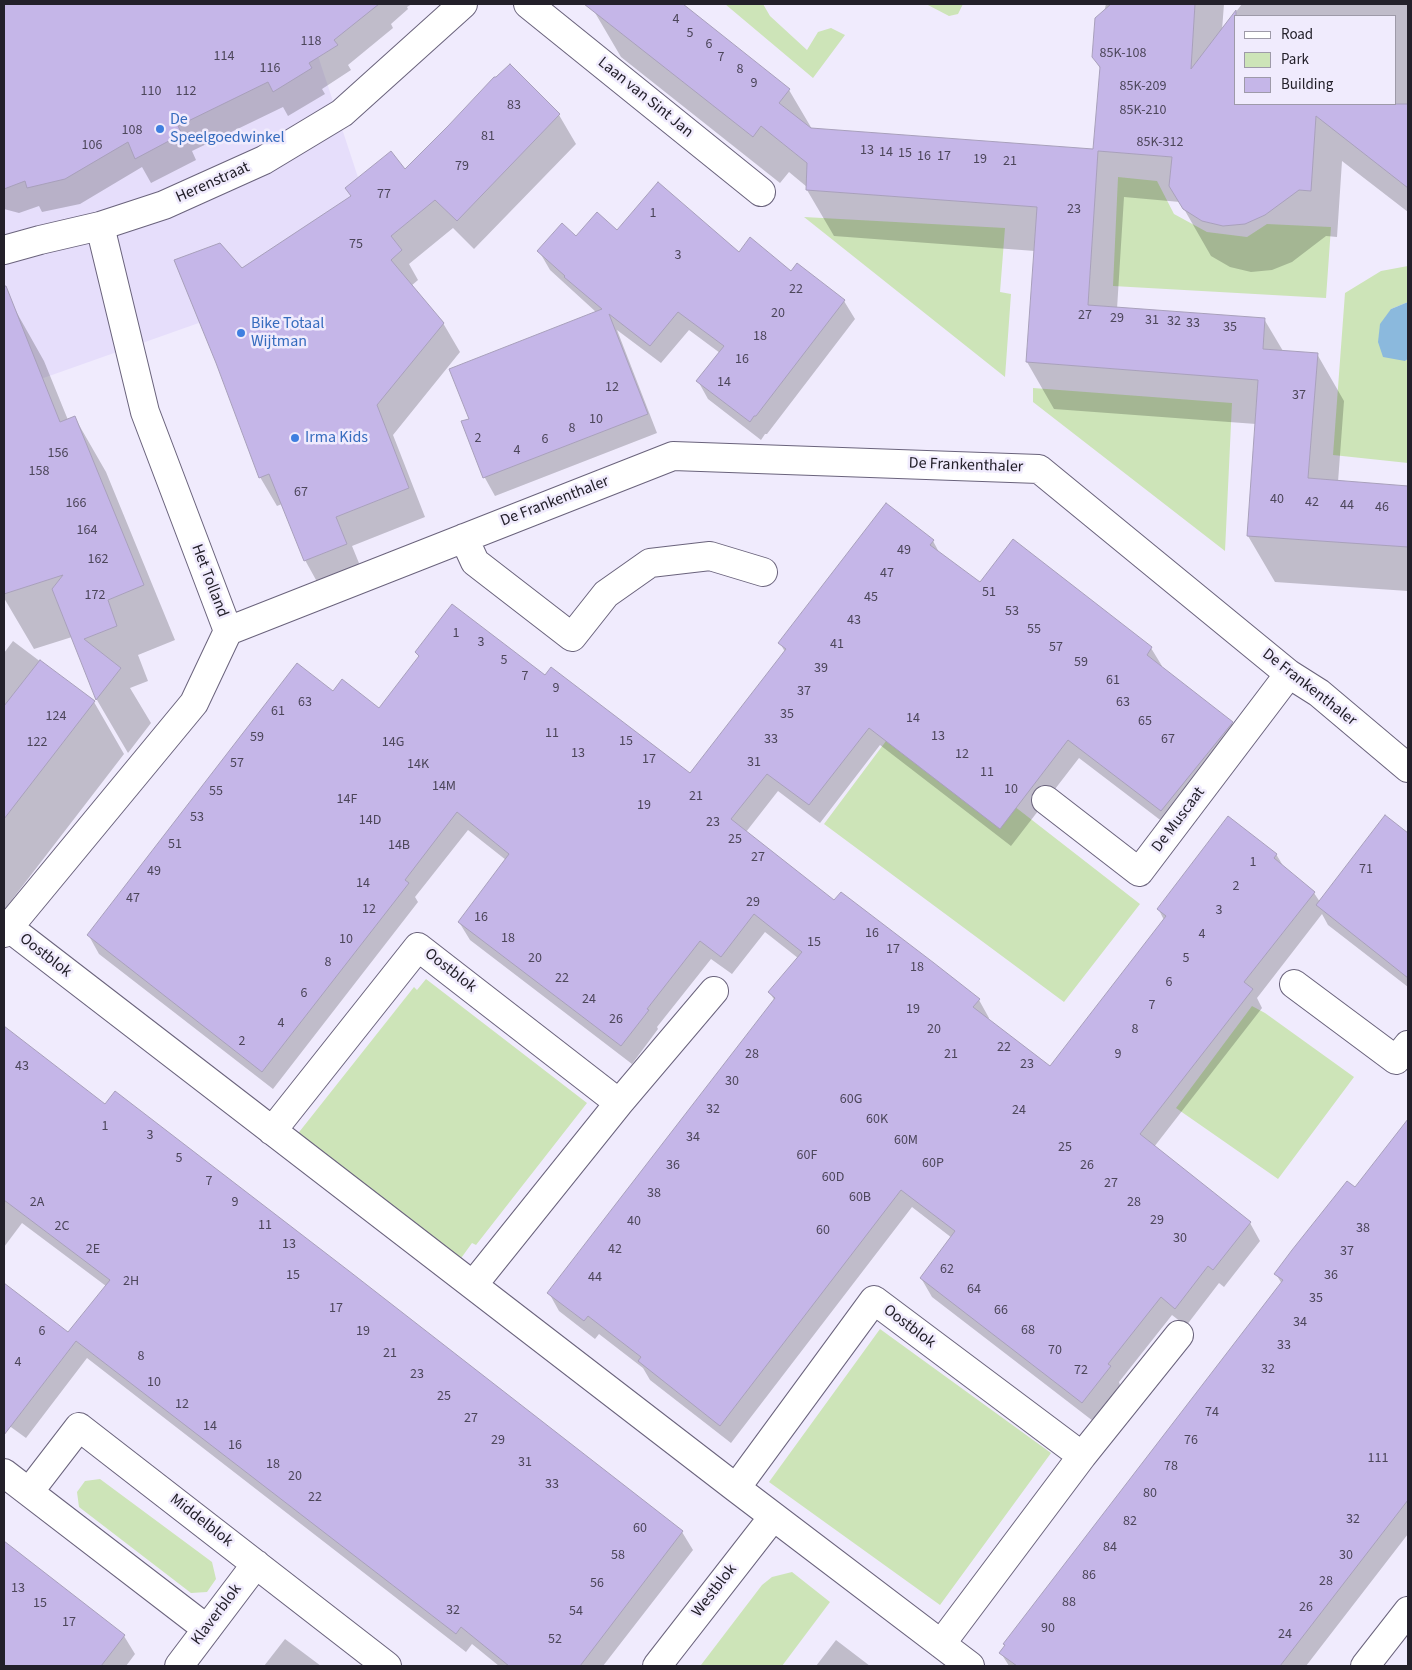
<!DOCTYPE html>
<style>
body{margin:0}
#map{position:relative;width:1412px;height:1670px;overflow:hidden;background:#f0ebfd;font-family:"Source Sans 3",sans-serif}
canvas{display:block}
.frame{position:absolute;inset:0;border:5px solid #23202a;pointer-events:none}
.legend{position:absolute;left:1234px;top:15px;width:162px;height:90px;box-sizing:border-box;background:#f0ebfd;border:1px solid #9e9aa9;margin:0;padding:6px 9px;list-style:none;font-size:15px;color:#23202a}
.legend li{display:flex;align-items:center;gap:10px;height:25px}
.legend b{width:25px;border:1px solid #9e9aa9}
</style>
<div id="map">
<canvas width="1412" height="1670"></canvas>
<div class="frame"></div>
<ul class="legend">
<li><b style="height:6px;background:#fff"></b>Road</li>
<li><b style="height:14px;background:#cde4b8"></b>Park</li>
<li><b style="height:14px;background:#c5b6e8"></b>Building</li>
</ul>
</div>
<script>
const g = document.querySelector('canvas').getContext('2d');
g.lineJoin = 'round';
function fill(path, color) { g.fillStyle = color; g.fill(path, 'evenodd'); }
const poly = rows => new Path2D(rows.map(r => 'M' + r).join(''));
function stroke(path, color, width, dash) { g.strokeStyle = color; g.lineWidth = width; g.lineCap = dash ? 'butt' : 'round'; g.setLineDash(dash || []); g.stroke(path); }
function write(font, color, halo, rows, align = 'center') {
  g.font = font + ' "Source Sans 3",sans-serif'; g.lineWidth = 5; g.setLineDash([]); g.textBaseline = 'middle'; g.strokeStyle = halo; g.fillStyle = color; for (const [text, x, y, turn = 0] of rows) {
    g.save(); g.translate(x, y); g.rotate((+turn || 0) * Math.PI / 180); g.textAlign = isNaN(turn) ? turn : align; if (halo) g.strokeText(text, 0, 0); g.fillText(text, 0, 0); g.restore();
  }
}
const built = poly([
 [250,4,301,4,374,226,210,319,4,392,4,85]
]);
const green = poly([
 [725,4,763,4,770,16,807,50,818,32,831,28,845,35,813,78],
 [926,4,963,4,958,14,949,16],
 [1118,177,1157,181,1174,214,1207,232,1247,237,1267,224,1331,227,1326,298,1113,286],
 [804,217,1005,228,1000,292,1011,294,1005,377],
 [1408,266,1408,302,1391,309,1405,361,1408,359,1408,463,1333,455,1345,293,1381,271],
 [1033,388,1232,403,1225,551,1033,402],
 [886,741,984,815,1005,799,1140,904,1064,1002,824,824],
 [426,979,587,1103,476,1245,472,1243,459,1261,296,1136,414,987,417,990],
 [1252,1006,1265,1013,1354,1077,1278,1179,1176,1108],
 [880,1329,1051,1453,940,1605,769,1482],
 [100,1479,212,1562,216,1579,207,1592,191,1593,79,1507,77,1492,85,1481],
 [792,1572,830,1602,782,1666,703,1666,701,1665,762,1585,772,1577]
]);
const water = poly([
 [1408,302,1408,359,1405,361,1383,357,1378,342,1380,324,1391,309]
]);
const shadow = poly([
 [4,4,412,4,407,7,408,9,391,24,393,28,348,65,351,70,322,89,325,94,288,116,283,107,192,151,196,160,151,183,142,167,80,204,42,212,39,206,19,213,4,209],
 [600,4,681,4,789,90,812,129,1095,150,1101,70,1093,57,1106,4,1224,4,1222,30,1242,4,1408,4,1408,212,1342,161,1337,237,1326,236,1292,262,1272,270,1251,272,1230,267,1211,256,1180,202,1124,197,1117,309,1264,319,1283,351,1317,354,1344,401,1338,482,1408,487,1408,591,1275,582,1248,536,1256,424,1054,409,1027,362,1035,251,834,236,807,190,807,187,789,172,780,183,621,57,594,11],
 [1236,16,1396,16,1396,104,1236,104],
 [510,66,559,115,576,144,474,249,453,228,409,264,418,280,411,286,443,323,460,352,393,435,425,517,352,546,363,573,321,589,305,560,282,504,277,506,260,477,242,270,405,170],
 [617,231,739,253,791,273,844,301,855,319,767,434,765,434,761,440,708,399,698,381,720,353,689,330,661,363,617,330,657,433,495,496,485,478,463,422,470,419,596,312,550,270,539,251,577,238],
 [13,306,44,361,68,420,75,418,106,472,175,640,138,655,148,681,130,688,151,723,128,753,97,700,72,637,34,649,4,598,4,310],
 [933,541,940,554,980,584,1151,648,1162,666,1161,667,1232,723,1242,741,1172,829,1079,758,1011,846,880,745,820,823,778,791,746,832,835,902,979,1000,989,1018,988,1020,1050,1068,1164,920,1159,910,1276,854,1285,869,1314,893,1320,902,1386,817,1408,834,1408,987,1328,925,1322,914,1257,998,1262,1008,1154,1147,1250,1223,1260,1241,1224,1287,1219,1283,1186,1326,1172,1315,1119,1382,1120,1385,1093,1421,932,1297,921,1278,952,1238,912,1207,731,1443,650,1380,643,1368,599,1334,595,1339,559,1311,549,1293,775,1001,770,993,798,958,765,932,732,974,711,959,657,1027,658,1029,632,1064,470,940,459,922,506,860,468,830,415,897,418,902,273,1089,99,954,89,936,333,693,379,709,419,657,416,652,545,677,690,775,785,652,780,643],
 [13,641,94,702,124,754,4,910,4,653],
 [12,1034,105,1106,682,1532,693,1550,603,1666,499,1666,472,1644,466,1652,87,1358,26,1438,4,1422,4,1284,68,1333,106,1286,22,1223,4,1247,4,1044],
 [1408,1120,1408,1534,1306,1666,1009,1666,1001,1653,1282,1284,1276,1274,1355,1189],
 [4,1543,124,1636,135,1654,126,1666,4,1666],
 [285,1639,321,1666,264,1666],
 [836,1640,870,1666,816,1666]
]);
const building = poly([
 [4,4,379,4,334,40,338,45,309,63,312,68,273,92,268,82,178,126,182,134,135,159,128,142,65,179,27,188,25,181,4,189,4,4],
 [584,4,683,4,790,89,779,103,811,128,1093,149,1100,67,1092,57,1095,18,1111,4,1195,4,1191,69,1236,10,1236,104,1408,104,1408,188,1316,116,1311,191,1299,190,1265,215,1245,224,1223,226,1202,221,1183,209,1169,186,1172,157,1098,151,1088,305,1265,318,1263,349,1318,353,1308,478,1408,486,1408,547,1247,536,1258,380,1026,362,1037,207,806,190,807,163,761,126,753,137,584,4],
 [510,64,560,114,457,221,435,200,391,236,402,250,391,260,444,323,377,405,409,488,336,517,347,544,304,561,269,474,259,478,216,363,174,260,220,243,242,268,351,196,345,188,391,151,405,169,448,126,494,77,496,77,510,64],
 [658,182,739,252,750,237,791,271,797,263,845,300,756,416,754,416,750,422,696,381,724,346,678,312,650,346,609,314,648,414,483,478,461,421,469,419,449,369,602,309,564,277,565,276,537,251,562,223,576,236,597,212,617,230,658,182],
 [4,286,6,286,60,422,75,416,144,585,108,600,117,626,84,639,121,668,96,700,52,589,63,575,4,594,4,286],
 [886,503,934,540,930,545,980,582,1013,539,1152,647,1147,655,1233,722,1161,811,1068,740,1000,829,869,728,809,805,767,774,731,819,834,900,841,892,934,963,980,999,973,1007,1050,1066,1166,916,1157,909,1228,816,1277,854,1274,858,1315,892,1244,982,1253,989,1140,1134,1251,1222,1213,1270,1208,1266,1175,1309,1161,1297,1108,1364,1111,1366,1082,1403,920,1278,955,1231,901,1190,720,1426,638,1361,641,1357,588,1316,584,1321,547,1293,775,998,768,992,802,952,754,914,721,957,700,941,647,1009,649,1010,621,1046,458,922,509,854,457,812,405,880,409,883,262,1072,87,935,297,663,333,691,342,679,379,708,419,656,415,652,452,604,545,675,551,667,690,773,786,649,778,643,886,503],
 [40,660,95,701,4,819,4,706,40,660],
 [1385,815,1408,833,1408,978,1316,905,1385,815],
 [4,1026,105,1104,115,1091,349,1271,683,1531,580,1666,509,1666,461,1627,456,1634,76,1341,4,1435,4,1283,68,1332,110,1280,4,1200,4,1026],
 [1408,1119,1408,1500,1280,1666,1017,1666,999,1653,1005,1645,1003,1644,1283,1280,1274,1274,1292,1250,1347,1181,1355,1187,1408,1119],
 [4,1541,125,1635,101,1666,4,1666,4,1541]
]);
const minor = poly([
 [528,4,761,192],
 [4,250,40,240,100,226,164,205,264,160,342,113,463,4],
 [464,538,475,562,572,637,606,594,650,563,710,556,763,572],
 [228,631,673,456,1039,469,1289,674,1319,693,1408,768],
 [1046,800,1139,872,1289,674],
 [8,927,736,1488,970,1666],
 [4,933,194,703,228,631,145,412,100,226],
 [1294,984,1396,1060,1408,1045],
 [272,1131,418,947,619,1103],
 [473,1285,619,1103,714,991],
 [4,1473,207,1629],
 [736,1488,874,1300,1082,1456],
 [29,1492,79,1427,387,1666],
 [941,1644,1082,1456,1179,1335],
 [179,1666,256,1564],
 [657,1666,773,1517],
 [1365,1666,1408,1611]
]);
const markers = [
 [160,129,5,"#3f7fe0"],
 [241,333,5,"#3f7fe0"],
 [295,438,5,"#3f7fe0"]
];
const numberNames = [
 ["4",676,20],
 ["5",690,34],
 ["118",311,42],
 ["6",709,45],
 ["85K-108",1123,54],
 ["114",224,57],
 ["7",721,58],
 ["116",270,69],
 ["8",740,70],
 ["9",754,84],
 ["85K-209",1143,87],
 ["110",151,92],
 ["112",186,92],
 ["83",514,106],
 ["85K-210",1143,111],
 ["108",132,131],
 ["81",488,137],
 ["85K-312",1160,143],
 ["106",92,146],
 ["13",867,151],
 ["14",886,153],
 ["15",905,154],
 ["16",924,157],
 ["17",944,157],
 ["19",980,160],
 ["21",1010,162],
 ["79",462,167],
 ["77",384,195],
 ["23",1074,210],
 ["1",653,214],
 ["75",356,245],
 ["3",678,256],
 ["22",796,290],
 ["20",778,314],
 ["27",1085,316],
 ["29",1117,319],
 ["31",1152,321],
 ["32",1174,322],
 ["33",1193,324],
 ["35",1230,328],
 ["18",760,337],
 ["16",742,360],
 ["14",724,383],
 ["12",612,388],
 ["37",1299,396],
 ["10",596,420],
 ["8",572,429],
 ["2",478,439],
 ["6",545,440],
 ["4",517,451],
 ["156",58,454],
 ["158",39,472],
 ["67",301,493],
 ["40",1277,500],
 ["42",1312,503],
 ["166",76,504],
 ["44",1347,506],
 ["46",1382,508],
 ["164",87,531],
 ["49",904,551],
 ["162",98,560],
 ["47",887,574],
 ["51",989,593],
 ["172",95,596],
 ["45",871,598],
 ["53",1012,612],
 ["43",854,621],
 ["55",1034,630],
 ["1",456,634],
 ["3",481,643],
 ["41",837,645],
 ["57",1056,648],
 ["5",504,661],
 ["59",1081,663],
 ["39",821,669],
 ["7",525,677],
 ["61",1113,681],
 ["9",556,689],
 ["37",804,692],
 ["63",305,703],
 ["63",1123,703],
 ["61",278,712],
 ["35",787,715],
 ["124",56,717],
 ["14",913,719],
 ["65",1145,722],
 ["11",552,734],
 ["13",938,737],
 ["59",257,738],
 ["33",771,740],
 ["67",1168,740],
 ["15",626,742],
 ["122",37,743],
 ["14G",393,743],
 ["13",578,754],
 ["12",962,755],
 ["17",649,760],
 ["31",754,763],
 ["57",237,764],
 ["14K",418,765],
 ["11",987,773],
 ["14M",444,787],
 ["10",1011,790],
 ["55",216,792],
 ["21",696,797],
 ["14F",347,800],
 ["19",644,806],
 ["53",197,818],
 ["14D",370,821],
 ["23",713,823],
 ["25",735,840],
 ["51",175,845],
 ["14B",399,846],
 ["27",758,858],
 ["1",1253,863],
 ["71",1366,870],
 ["49",154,872],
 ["14",363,884],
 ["2",1236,887],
 ["47",133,899],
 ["29",753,903],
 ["12",369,910],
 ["3",1219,911],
 ["16",481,918],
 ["16",872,934],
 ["4",1202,935],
 ["18",508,939],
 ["10",346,940],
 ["15",814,943],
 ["17",893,950],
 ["20",535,959],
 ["5",1186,959],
 ["8",328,963],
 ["18",917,968],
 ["22",562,979],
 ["6",1169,983],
 ["6",304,994],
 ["24",589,1000],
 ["7",1152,1006],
 ["19",913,1010],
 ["26",616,1020],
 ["4",281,1024],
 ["20",934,1030],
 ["8",1135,1030],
 ["2",242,1042],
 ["22",1004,1048],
 ["28",752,1055],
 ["21",951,1055],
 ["9",1118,1055],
 ["23",1027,1065],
 ["43",22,1067],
 ["30",732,1082],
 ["60G",851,1100],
 ["32",713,1110],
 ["24",1019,1111],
 ["60K",877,1120],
 ["1",105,1127],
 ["3",150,1136],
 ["34",693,1138],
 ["60M",906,1141],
 ["25",1065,1148],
 ["60F",807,1156],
 ["5",179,1159],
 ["60P",933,1164],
 ["36",673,1166],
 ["26",1087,1166],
 ["60D",833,1178],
 ["7",209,1182],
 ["27",1111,1184],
 ["38",654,1194],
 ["60B",860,1198],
 ["2A",37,1203],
 ["9",235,1203],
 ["28",1134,1203],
 ["29",1157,1221],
 ["40",634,1222],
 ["11",265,1226],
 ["2C",62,1227],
 ["38",1363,1229],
 ["60",823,1231],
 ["30",1180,1239],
 ["13",289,1245],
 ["2E",93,1250],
 ["42",615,1250],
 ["37",1347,1252],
 ["62",947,1270],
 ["15",293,1276],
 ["36",1331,1276],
 ["44",595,1278],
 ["2H",131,1282],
 ["64",974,1290],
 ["35",1316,1299],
 ["17",336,1309],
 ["66",1001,1311],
 ["34",1300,1323],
 ["68",1028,1331],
 ["6",42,1332],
 ["19",363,1332],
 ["33",1284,1346],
 ["70",1055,1351],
 ["21",390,1354],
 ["8",141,1357],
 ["4",18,1363],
 ["32",1268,1370],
 ["72",1081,1371],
 ["23",417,1375],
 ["10",154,1383],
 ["25",444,1397],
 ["12",182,1405],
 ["74",1212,1413],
 ["27",471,1419],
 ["14",210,1427],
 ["29",498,1441],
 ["76",1191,1441],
 ["16",235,1446],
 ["111",1378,1459],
 ["31",525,1463],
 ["18",273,1465],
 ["78",1171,1467],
 ["20",295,1477],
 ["33",552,1485],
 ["80",1150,1494],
 ["22",315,1498],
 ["32",1353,1520],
 ["82",1130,1522],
 ["60",640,1529],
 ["84",1110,1548],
 ["58",618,1556],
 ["30",1346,1556],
 ["86",1089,1576],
 ["28",1326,1582],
 ["56",597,1584],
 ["13",18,1589],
 ["88",1069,1603],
 ["15",40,1604],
 ["26",1306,1608],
 ["32",453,1611],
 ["54",576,1612],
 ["17",69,1623],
 ["90",1048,1629],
 ["24",1285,1635],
 ["52",555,1640]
];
const streetNames = [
 ["Laan van Sint Jan",645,98,39],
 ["Herenstraat",213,183,-24],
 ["De Frankenthaler",966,466,2],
 ["De Frankenthaler",555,502,-21],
 ["Het Tolland",209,581,69],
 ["De Frankenthaler",1309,688,38],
 ["De Muscaat",1179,820,-53],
 ["Oostblok",45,956,38],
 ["Oostblok",450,971,38],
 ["Oostblok",909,1327,37],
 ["Middelblok",201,1521,38],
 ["Westblok",715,1591,-52],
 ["Klaverblok",217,1615,-53]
];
const shopNames = [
 ["De",170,120],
 ["Speelgoedwinkel",170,138],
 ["Bike Totaal",251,324],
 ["Wijtman",251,342],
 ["Irma Kids",305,438]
];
fill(built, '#e6defb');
fill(green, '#cde4b8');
fill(water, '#8bb9dd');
fill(shadow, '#0003');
fill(building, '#c5b6e8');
stroke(building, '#a8a0bb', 1);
stroke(minor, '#6a637c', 30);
stroke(minor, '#fff', 28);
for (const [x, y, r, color] of markers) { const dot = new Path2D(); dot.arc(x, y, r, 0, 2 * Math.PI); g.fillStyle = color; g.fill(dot); stroke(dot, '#f0ebfd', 2); }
write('14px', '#4c465a', null, numberNames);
write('16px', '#23202a', '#f0ebfd', streetNames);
write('16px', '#366cbe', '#f0ebfd', shopNames, 'left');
</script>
